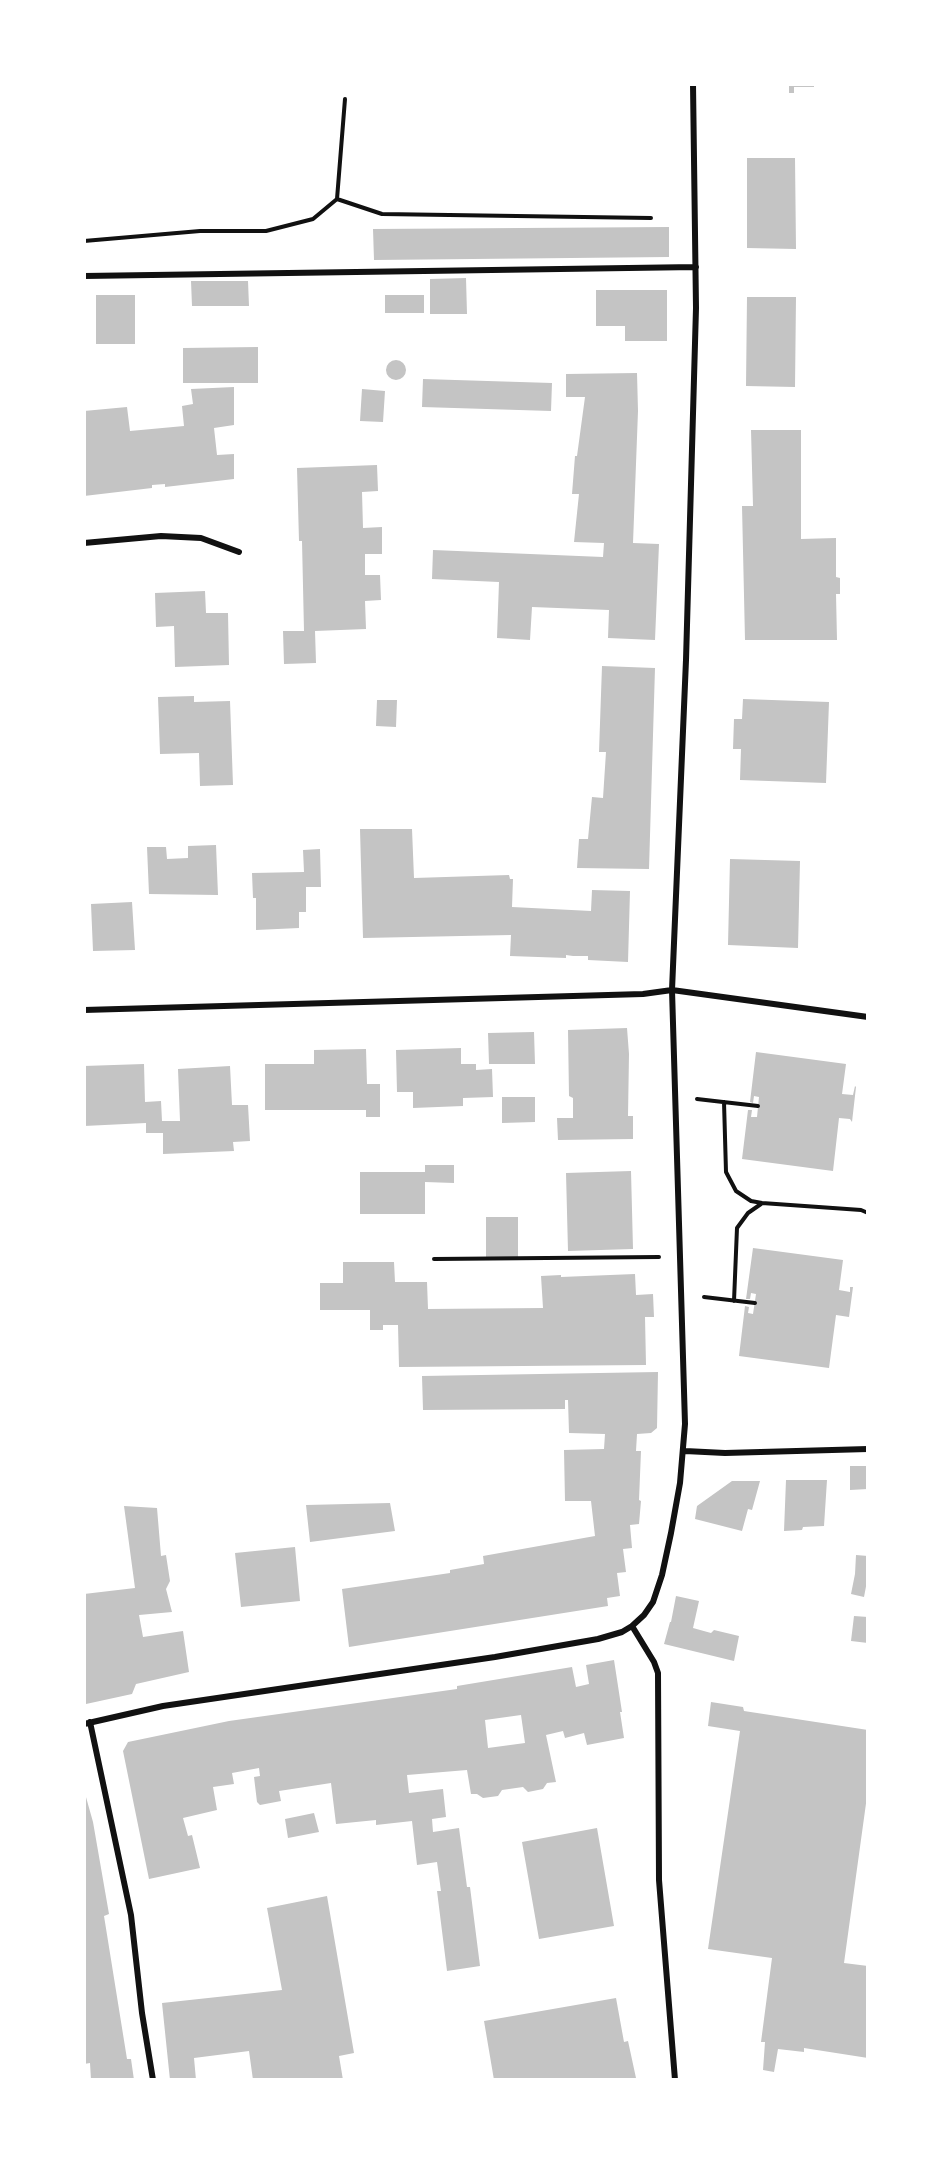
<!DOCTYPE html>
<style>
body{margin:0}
#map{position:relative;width:952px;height:2164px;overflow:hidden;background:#fff;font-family:"DM Sans",sans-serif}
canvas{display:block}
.frame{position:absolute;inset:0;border:86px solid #fff;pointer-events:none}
</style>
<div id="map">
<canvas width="952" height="2164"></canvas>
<div class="frame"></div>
</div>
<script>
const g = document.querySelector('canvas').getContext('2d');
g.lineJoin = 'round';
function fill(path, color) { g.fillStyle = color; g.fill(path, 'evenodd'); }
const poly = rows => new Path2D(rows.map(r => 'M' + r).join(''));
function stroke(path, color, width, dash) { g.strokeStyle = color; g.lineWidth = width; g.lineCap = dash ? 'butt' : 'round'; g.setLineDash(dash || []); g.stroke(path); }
const building = poly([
 [789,84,814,84,814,87,794,87,794,93,789,93],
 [747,158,795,158,796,249,747,248],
 [669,227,669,257,374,260,373,229],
 [466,278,467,314,430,314,430,279],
 [191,281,248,281,249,306,192,306],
 [596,290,667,290,667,341,625,341,625,326,596,326],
 [96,295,135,295,135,344,96,344],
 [385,295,424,295,424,313,385,313],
 [747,297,796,297,795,387,746,386],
 [258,347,258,383,183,383,183,348],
 '386 370a10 10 0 1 1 20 0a10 10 0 1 1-20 0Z',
 [637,373,638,411,633,543,659,544,655,640,608,638,609,610,532,607,530,640,497,638,499,582,432,579,433,550,603,557,604,543,574,542,579,494,572,494,575,456,577,456,585,397,566,397,566,374],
 [423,379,552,383,551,411,422,407],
 [234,387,234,425,214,428,217,455,234,454,234,479,165,487,165,484,152,485,152,488,84,496,84,411,127,407,130,431,184,426,182,406,193,404,191,389],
 [362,389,385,391,383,422,360,421],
 [751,430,801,430,801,539,836,538,836,577,840,578,840,594,836,594,837,640,745,640,742,506,753,506],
 [377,465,378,491,362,492,363,528,382,527,382,554,365,554,365,575,380,575,381,600,365,601,366,629,315,631,316,663,284,664,283,631,304,631,302,541,299,541,297,468],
 [205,591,206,613,228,613,229,665,175,667,174,626,156,627,155,593],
 [602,666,655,668,649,869,577,868,579,839,588,839,592,797,603,798,606,752,599,752],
 [194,696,194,702,230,701,233,785,200,786,199,753,160,754,158,697],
 [743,699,829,702,826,783,740,780,741,749,733,749,734,719,742,719],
 [377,700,397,700,396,727,376,726],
 [360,829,412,829,414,878,509,875,510,879,513,879,512,907,591,911,592,890,630,891,628,962,588,960,588,956,573,956,566,955,566,958,510,956,511,935,363,938],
 [216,845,218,895,149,894,147,847,166,847,167,859,188,858,188,846],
 [320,849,321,887,306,887,306,912,299,912,299,928,256,930,256,898,253,898,252,873,304,872,303,850],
 [730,859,800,861,798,948,728,945],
 [132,902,135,950,93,951,91,904],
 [627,1028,629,1054,628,1116,633,1116,633,1139,558,1140,557,1118,573,1118,573,1098,569,1096,568,1030],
 [534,1032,535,1064,489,1064,488,1033],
 [461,1048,461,1064,476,1064,476,1070,492,1069,493,1097,463,1098,463,1106,413,1108,413,1092,397,1092,396,1050],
 [366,1049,367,1084,380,1084,380,1117,366,1117,366,1110,265,1110,265,1064,314,1064,314,1050],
 [756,1052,846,1064,842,1094,853,1095,855,1086,856,1087,852,1122,850,1119,839,1118,833,1171,742,1159,748,1110,752,1110,751,1117,757,1117,759,1097,754,1096,753,1103,750,1102],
 [144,1064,145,1102,161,1101,162,1121,180,1121,178,1069,230,1066,232,1105,248,1105,250,1141,233,1142,234,1151,163,1154,163,1133,146,1133,146,1123,84,1126,84,1066],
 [502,1097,535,1097,535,1122,502,1123],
 [425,1165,454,1165,454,1183,425,1182,425,1214,360,1214,360,1172,425,1172],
 [631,1171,633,1249,568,1251,566,1173],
 [486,1217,518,1217,518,1257,486,1257],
 [753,1248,843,1260,839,1290,850,1292,850,1287,853,1287,849,1317,836,1315,829,1368,739,1356,745,1306,749,1307,748,1313,753,1314,756,1294,751,1293,750,1299,746,1299],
 [343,1262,394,1262,395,1282,427,1282,428,1309,543,1308,541,1276,561,1275,561,1277,635,1274,636,1295,653,1294,654,1317,645,1317,646,1365,399,1367,398,1325,383,1325,383,1330,370,1330,370,1310,320,1310,320,1283,343,1283],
 [658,1372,657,1428,651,1433,637,1434,636,1451,641,1451,639,1500,641,1501,639,1524,630,1525,632,1548,623,1549,626,1572,617,1573,620,1596,607,1598,608,1606,349,1647,342,1589,450,1573,450,1570,484,1564,483,1556,595,1536,591,1501,565,1501,564,1450,604,1449,605,1434,569,1433,568,1400,565,1400,565,1409,423,1410,422,1376],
 [850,1466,868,1466,868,1489,850,1490],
 [786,1480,827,1480,824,1526,803,1527,802,1530,784,1531],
 [732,1481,760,1481,752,1510,748,1509,742,1531,695,1519,697,1506],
 [390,1503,395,1531,310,1542,306,1505],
 [124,1506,157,1508,161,1556,166,1555,170,1581,166,1589,172,1612,139,1615,143,1637,183,1631,189,1672,136,1684,132,1694,86,1704,84,1696,84,1594,135,1588],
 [295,1547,300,1601,241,1607,235,1553],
 [856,1555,868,1556,868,1576,864,1597,851,1594,855,1574],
 [676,1596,699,1601,693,1628,711,1633,714,1630,739,1636,734,1661,664,1644,670,1622,671,1622],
 [854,1616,868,1617,868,1643,851,1641],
 [614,1660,622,1712,620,1712,624,1738,587,1745,584,1733,565,1738,563,1731,546,1735,556,1782,547,1783,543,1789,528,1792,523,1787,502,1790,498,1796,483,1798,477,1794,471,1794,467,1770,407,1775,409,1793,443,1789,446,1817,432,1819,433,1832,459,1828,467,1887,470,1887,480,1966,447,1971,437,1891,441,1891,437,1862,417,1865,412,1821,376,1825,376,1820,336,1824,331,1783,279,1791,281,1801,260,1805,257,1802,254,1777,260,1776,259,1768,232,1773,234,1784,213,1787,217,1810,183,1818,188,1836,192,1835,200,1868,149,1879,123,1751,128,1742,229,1721,457,1689,457,1686,572,1667,576,1687,589,1684,586,1665],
 [521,1715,525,1743,488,1748,485,1720],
 [711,1702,743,1707,744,1711,868,1730,868,1789,844,1963,868,1966,868,2058,804,2048,804,2052,778,2049,774,2072,763,2070,765,2042,761,2042,772,1958,708,1949,740,1731,708,1726],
 [84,1790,93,1822,109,1914,104,1916,127,2059,131,2059,134,2080,91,2080,90,2063,84,2064,84,1872,86,1872],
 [314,1813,319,1832,288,1838,285,1819],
 [597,1828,614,1926,539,1939,522,1842],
 [327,1896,354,2053,339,2056,343,2080,253,2080,249,2051,194,2058,196,2080,170,2080,162,2003,282,1990,267,1908],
 [616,1998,624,2042,628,2041,636,2078,630,2080,494,2080,484,2021]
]);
const path = poly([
 [337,199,382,214,651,218],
 [84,241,200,231,266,231,313,219,337,199,345,99],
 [697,1099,758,1106],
 [724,1102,726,1172,736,1191,751,1201,762,1203,861,1210,868,1213],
 [434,1259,659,1257],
 [704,1297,755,1303],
 [734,1301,737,1228,748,1213,761,1204]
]);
const minor = poly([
 [84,276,696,267],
 [84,543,161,536,201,538,239,552],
 [84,1010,643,994,672,990,868,1017],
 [685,1451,725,1453,868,1449],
 [632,1626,654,1662,658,1673,659,1880,675,2080],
 [90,1722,131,1915,142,2013,153,2080],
 [84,1724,163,1706,495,1657,598,1639,622,1632,632,1626,644,1615,653,1602,662,1575,671,1533,680,1483,685,1424,672,990,686,660,696,308,693,84]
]);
fill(building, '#c4c4c4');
stroke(path, '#111', 4);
stroke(minor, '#111', 6);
</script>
